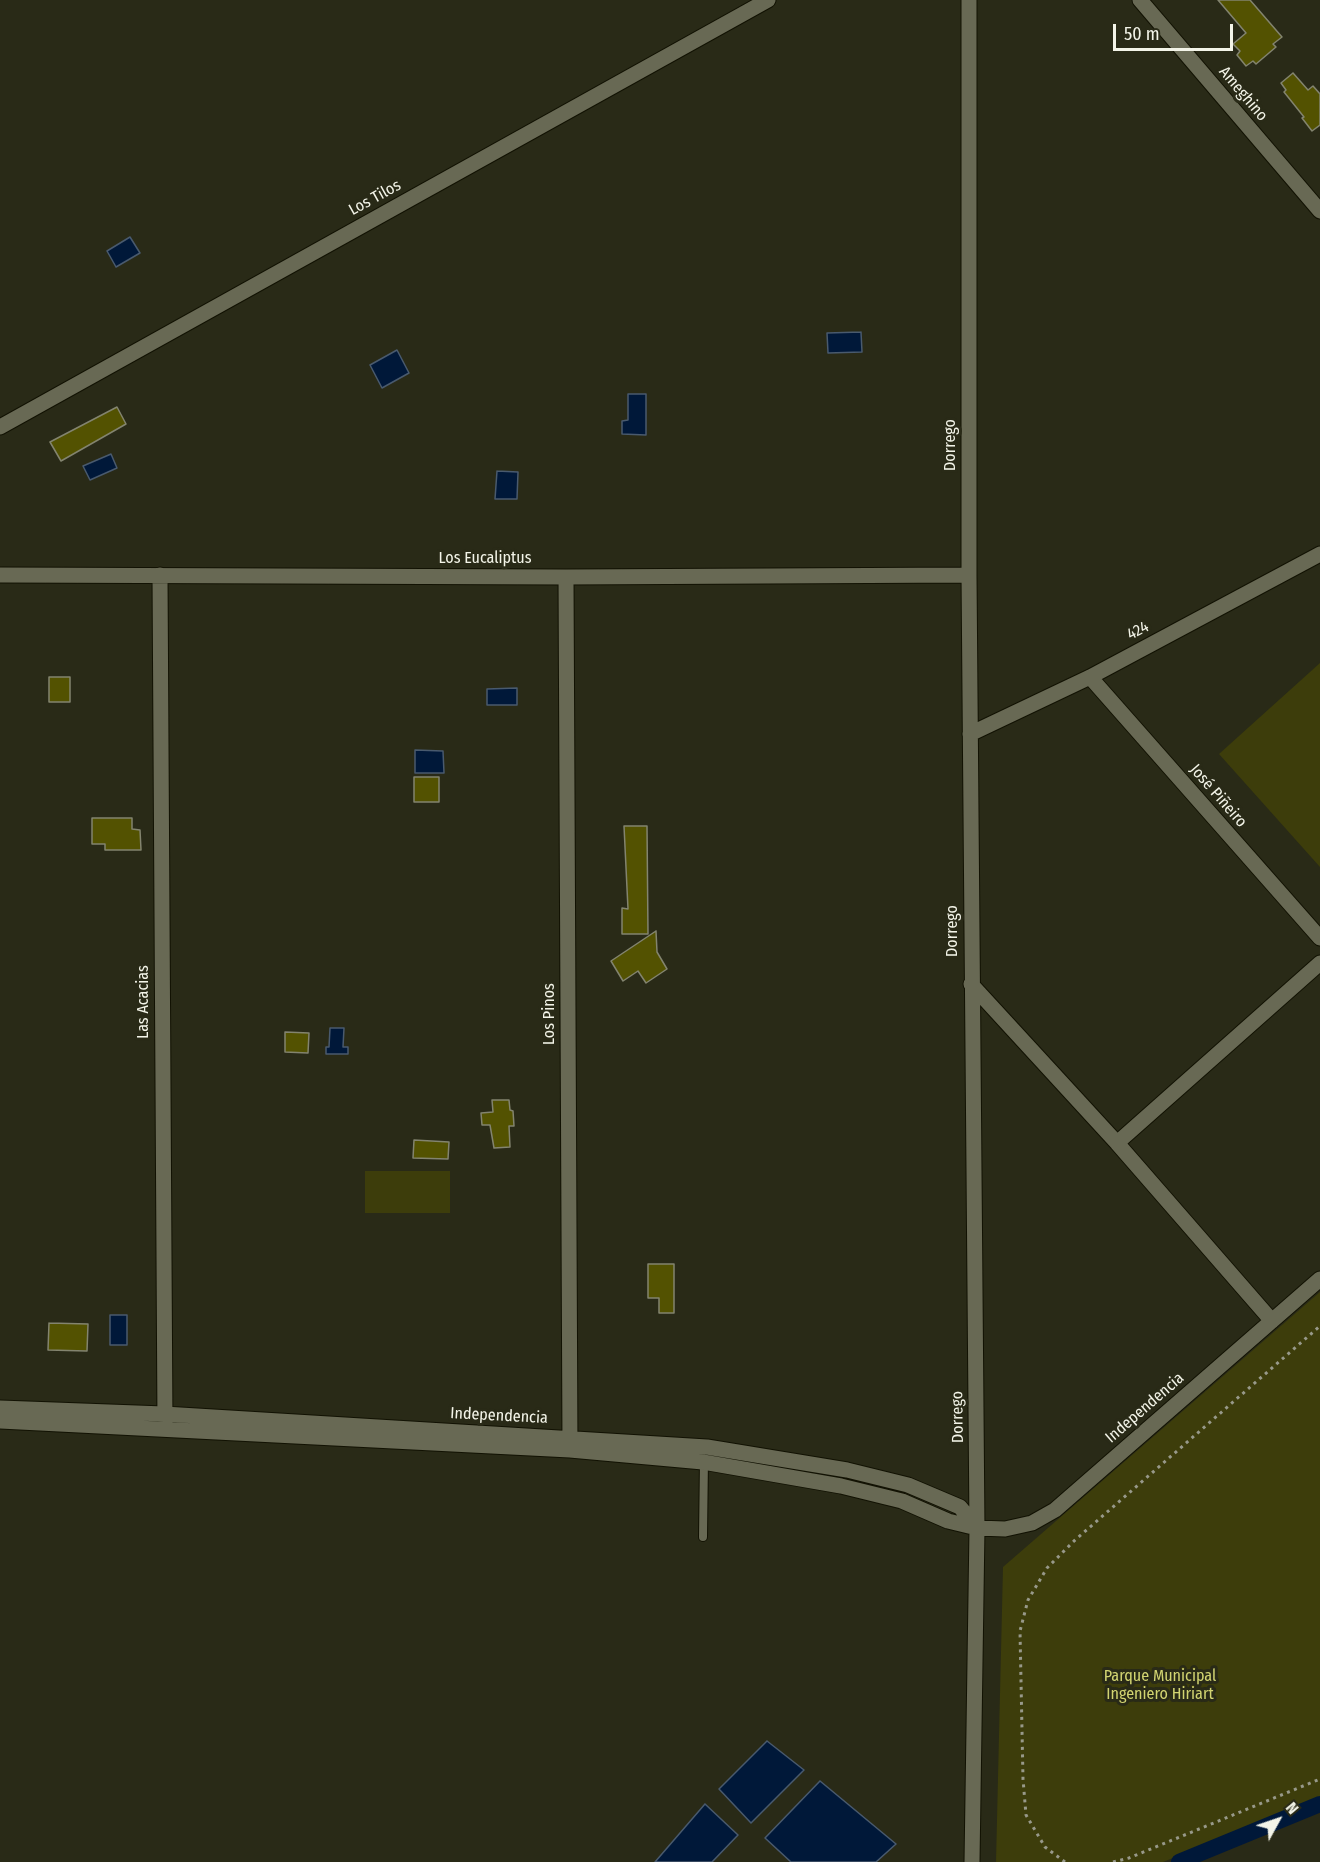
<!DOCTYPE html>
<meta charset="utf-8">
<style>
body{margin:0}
#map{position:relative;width:1320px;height:1862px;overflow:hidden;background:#292a17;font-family:"Fira Sans Condensed",sans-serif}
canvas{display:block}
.north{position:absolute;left:1248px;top:1790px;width:60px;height:60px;-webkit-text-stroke:4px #292a17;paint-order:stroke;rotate:50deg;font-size:16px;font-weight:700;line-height:24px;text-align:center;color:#f3f4e8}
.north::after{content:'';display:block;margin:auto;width:21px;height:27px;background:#f3f4e8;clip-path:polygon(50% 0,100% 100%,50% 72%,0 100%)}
.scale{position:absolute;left:1113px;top:24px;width:120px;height:27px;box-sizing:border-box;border:3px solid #f3f4e8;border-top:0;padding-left:8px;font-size:18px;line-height:21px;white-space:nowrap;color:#f3f4e8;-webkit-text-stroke:4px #292a17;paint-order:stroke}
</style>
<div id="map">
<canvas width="1320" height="1862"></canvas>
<div class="north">N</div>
<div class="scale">50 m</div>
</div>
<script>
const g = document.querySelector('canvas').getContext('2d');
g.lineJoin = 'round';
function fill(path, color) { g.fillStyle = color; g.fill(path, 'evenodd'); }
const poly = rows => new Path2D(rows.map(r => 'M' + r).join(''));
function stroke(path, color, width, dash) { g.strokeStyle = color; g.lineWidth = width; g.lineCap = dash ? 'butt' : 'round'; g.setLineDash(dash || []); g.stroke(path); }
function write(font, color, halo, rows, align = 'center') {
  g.font = font + ' "Fira Sans Condensed",sans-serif'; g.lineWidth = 6; g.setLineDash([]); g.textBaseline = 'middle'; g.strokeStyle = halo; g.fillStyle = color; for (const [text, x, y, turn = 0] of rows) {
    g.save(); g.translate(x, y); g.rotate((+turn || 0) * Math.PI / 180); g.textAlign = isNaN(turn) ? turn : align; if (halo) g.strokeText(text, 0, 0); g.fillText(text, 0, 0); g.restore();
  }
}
const green = poly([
 [1320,663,1320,867,1219,754],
 [365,1171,450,1171,450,1213,365,1213],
 [1320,1292,1320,1799,1163,1862,996,1862,1003,1567]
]);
const water = poly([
 [130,237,140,253,116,267,107,251,130,237],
 [861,332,862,352,828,353,827,333,861,332],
 [397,350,409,373,382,388,370,365,397,350],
 [628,394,646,394,646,435,622,434,622,421,628,420,628,394],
 [111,454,117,468,90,480,83,466,111,454],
 [497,471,518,472,517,499,495,499,497,471],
 [517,688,517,705,487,705,487,689,517,688],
 [415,750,443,751,444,773,415,773,415,750],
 [330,1028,344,1028,343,1047,348,1047,348,1054,326,1054,326,1047,329,1047,330,1028],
 [110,1315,127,1315,127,1345,110,1345,110,1315],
 [767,1741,804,1770,751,1823,719,1789,767,1741],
 [820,1781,896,1844,876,1862,791,1862,765,1838,820,1781],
 [705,1804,738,1835,712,1862,655,1862,705,1804]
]);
const canal = poly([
 [1179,1862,1320,1804]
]);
const building = poly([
 [1218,0,1250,0,1282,37,1273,44,1276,47,1256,64,1253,61,1246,66,1237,55,1240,51,1233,44,1246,33,1218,0],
 [1293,73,1308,90,1313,86,1320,94,1320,125,1312,131,1302,118,1304,117,1284,92,1286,90,1281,83,1293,73],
 [117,407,126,424,61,461,50,442,117,407],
 [49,677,70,677,70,702,49,702,49,677],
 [414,777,439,777,439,802,414,802,414,777],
 [92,818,132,818,132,829,140,830,141,850,105,850,105,844,92,844,92,818],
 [624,826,647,826,648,934,622,934,622,908,628,909,624,826],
 [656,931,657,952,667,969,646,983,638,971,623,981,611,961,656,931],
 [285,1032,309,1033,308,1053,285,1052,285,1032],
 [492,1100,509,1100,510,1110,513,1111,514,1126,509,1126,510,1147,494,1148,490,1125,482,1125,481,1113,493,1112,492,1100],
 [414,1140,449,1142,448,1159,413,1158,414,1140],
 [648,1264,674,1264,674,1313,659,1313,659,1298,648,1298,648,1264],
 [49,1323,88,1324,87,1351,48,1350,49,1323]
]);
const path = poly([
 [1065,1862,1045,1847,1026,1815,1023,1779,1020,1631,1028,1600,1047,1568,1074,1541,1320,1326],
 [1113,1862,1129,1858,1320,1779]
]);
const service = poly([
 [703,1537,704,1459]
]);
const minor = poly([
 [969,0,969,575,977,1528,972,1862],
 [1140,0,1320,211],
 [0,427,768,0],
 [0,575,566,577,969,575],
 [160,575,165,1424],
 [566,577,570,1447],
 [1090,677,1320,938],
 [970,734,1090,677,1320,554],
 [971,984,1117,1143,1272,1321],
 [1117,1143,1320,963],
 [0,1408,164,1414,707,1447,847,1470,908,1485,960,1507,977,1528],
 [0,1421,570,1450,703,1462,841,1486,902,1501,948,1521,977,1528,1005,1529,1032,1523,1055,1510,1320,1279]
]);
const streetNames = [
 ["Ameghino",1243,94,50],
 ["Los Tilos",375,198,-29],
 ["Dorrego",951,445,-90],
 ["Los Eucaliptus",485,559],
 ["424",1138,631,-28],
 ["José Piñeiro",1218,796,49],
 ["Dorrego",953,931,-90],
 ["Las Acacias",144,1002,-90],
 ["Los Pinos",550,1014,-90],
 ["Independencia",1145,1408,-41],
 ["Independencia",499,1416,3],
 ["Dorrego",958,1417,-91]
];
const parkNames = [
 ["Parque Municipal",1160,1677],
 ["Ingeniero Hiriart",1160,1695]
];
fill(green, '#3d3d0b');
fill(water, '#001839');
stroke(water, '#495a6e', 1.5);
stroke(canal, '#001839', 16);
fill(building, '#535201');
stroke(building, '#83846f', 1.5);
stroke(service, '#121203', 10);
stroke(minor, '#121203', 17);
stroke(path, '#98998a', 3, [3, 4.5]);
stroke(service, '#686954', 8);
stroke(minor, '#686954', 15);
write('16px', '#f3f4e8', '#292a17', streetNames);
write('16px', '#d2d471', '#292a17', parkNames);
</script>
